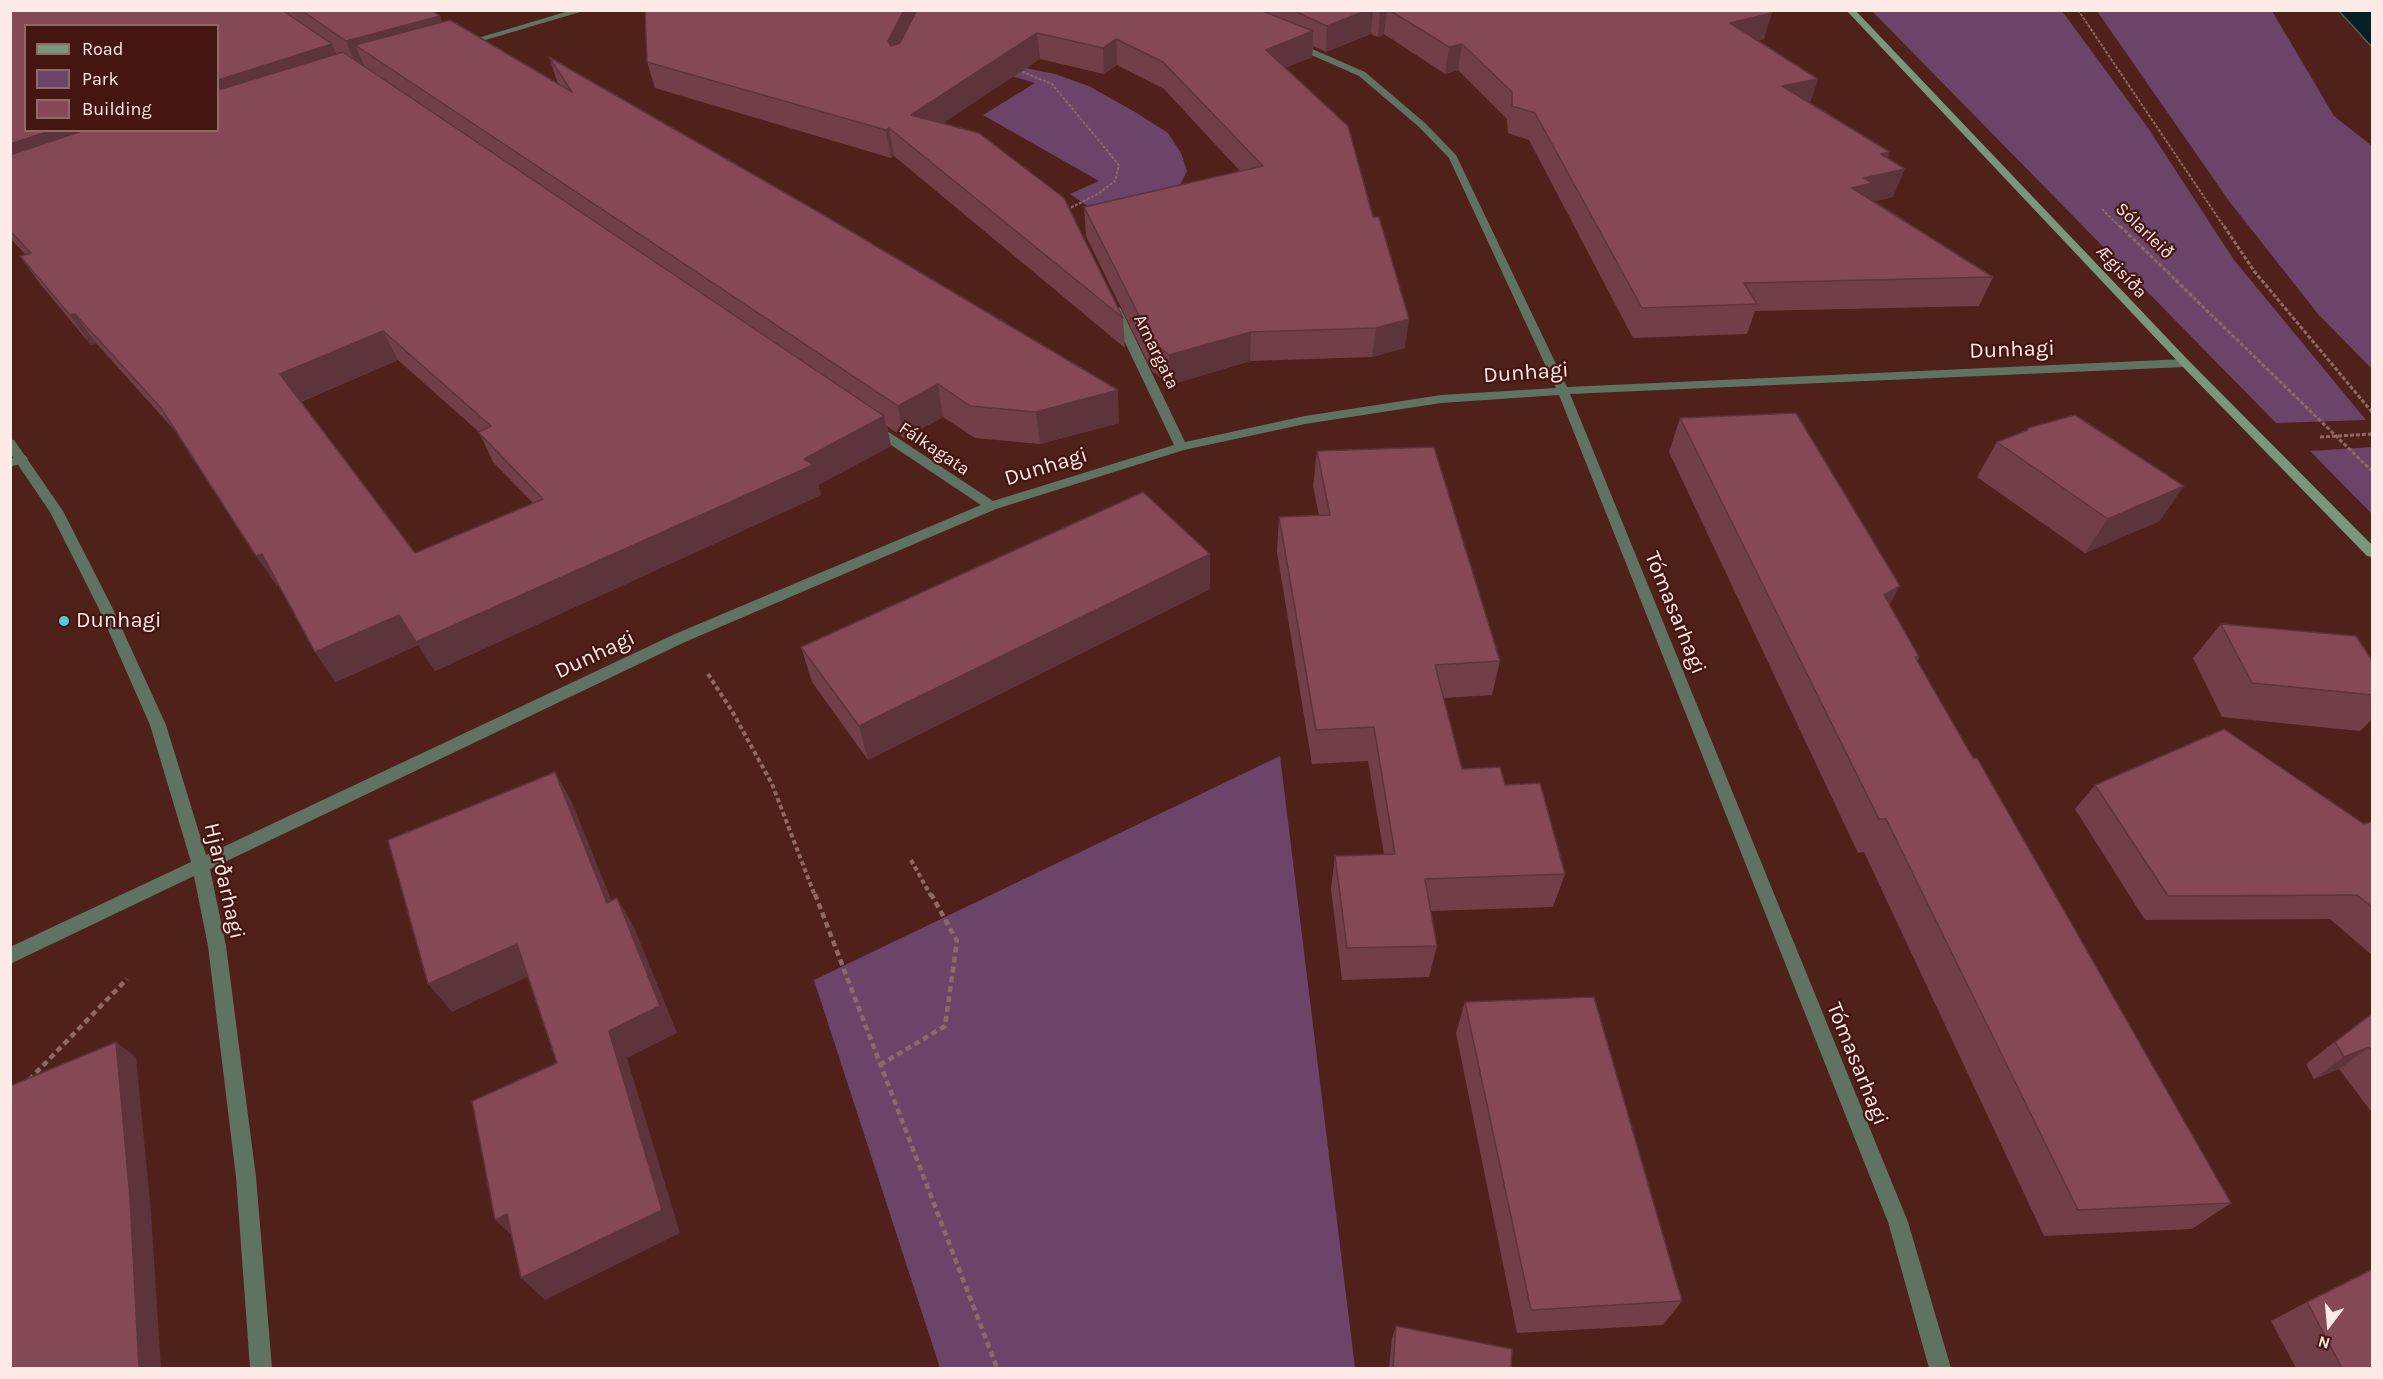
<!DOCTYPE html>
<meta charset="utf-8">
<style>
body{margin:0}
#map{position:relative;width:2383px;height:1379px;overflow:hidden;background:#50201b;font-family:Karla,sans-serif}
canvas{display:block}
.frame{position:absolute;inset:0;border:12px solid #fde9e6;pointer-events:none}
.legend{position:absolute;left:24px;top:24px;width:195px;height:108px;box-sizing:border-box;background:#451611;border:2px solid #8f6a66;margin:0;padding:8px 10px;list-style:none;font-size:18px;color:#fde9e6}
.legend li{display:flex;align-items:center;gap:12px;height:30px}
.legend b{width:30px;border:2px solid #8f6a66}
.north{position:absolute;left:2299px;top:1295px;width:60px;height:60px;-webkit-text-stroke:4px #451611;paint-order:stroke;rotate:196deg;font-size:16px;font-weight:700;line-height:24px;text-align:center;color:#fde9e6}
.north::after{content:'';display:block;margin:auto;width:21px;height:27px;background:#fde9e6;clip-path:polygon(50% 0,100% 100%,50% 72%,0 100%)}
</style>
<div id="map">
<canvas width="2383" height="1379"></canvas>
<div class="frame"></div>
<ul class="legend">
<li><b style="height:8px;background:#77987b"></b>Road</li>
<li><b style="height:16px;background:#6c446a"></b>Park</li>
<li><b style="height:16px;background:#854955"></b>Building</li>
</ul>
<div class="north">N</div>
</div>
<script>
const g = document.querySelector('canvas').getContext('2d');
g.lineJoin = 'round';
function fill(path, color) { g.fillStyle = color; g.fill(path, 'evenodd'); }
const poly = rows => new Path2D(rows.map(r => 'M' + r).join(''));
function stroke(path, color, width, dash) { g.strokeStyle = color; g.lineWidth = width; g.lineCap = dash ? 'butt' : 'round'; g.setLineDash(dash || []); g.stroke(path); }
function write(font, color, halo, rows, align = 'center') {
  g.font = font + ' Karla,sans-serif'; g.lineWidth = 4.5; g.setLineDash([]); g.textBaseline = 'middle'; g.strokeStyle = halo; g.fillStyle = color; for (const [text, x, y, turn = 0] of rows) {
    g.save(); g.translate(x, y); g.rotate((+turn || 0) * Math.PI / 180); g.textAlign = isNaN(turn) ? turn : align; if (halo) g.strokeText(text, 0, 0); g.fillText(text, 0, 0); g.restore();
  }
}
const green = poly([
 [1872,11,2062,11,2148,128,2234,260,2366,420,2276,423],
 [2097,11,2272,11,2334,116,2372,146,2372,369,2318,314,2229,201],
 [976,58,1055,74,1089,86,1135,112,1168,133,1181,153,1187,171,1180,185,1164,196,1108,220,1070,194,1099,181,983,115,1035,83,1002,73],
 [2372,447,2372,514,2310,451],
 [1280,756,1355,1368,940,1368,814,980]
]);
const water = poly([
 [2339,11,2372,11,2372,47,2339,11]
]);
const pathFar3 = poly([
 [2078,10,2225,228],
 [1018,70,1052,84,1119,165,1115,181,1098,194,1066,210],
 [2102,209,2121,228]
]);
const pathFar2 = poly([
 [2120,226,2372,471],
 [2224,226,2254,271,2372,412],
 [2320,437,2372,434]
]);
const pathFar1 = poly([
 [708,674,732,711,772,784,815,896],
 [911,860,931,896]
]);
const path = poly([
 [815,894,997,1368],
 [880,1065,945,1026,957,941,931,894],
 [29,1080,127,979]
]);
const lane = poly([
 [22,455,26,456,28,459,26,462,10,467,10,459,22,455]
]);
const street = poly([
 [572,10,587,10,465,46,458,44,572,10],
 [1294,41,1365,72,1425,123,1456,155,1567,387,2185,359,2191,363,2185,367,1570,394,1908,1222,1951,1368,1929,1368,1888,1222,1559,395,1441,403,1305,424,1184,450,996,509,685,642,210,869,226,946,256,1177,272,1368,250,1368,236,1177,208,946,194,876,10,964,10,947,191,862,150,725,98,607,50,512,10,453,10,439,14,440,63,511,112,607,166,725,206,855,675,634,981,505,870,431,868,428,870,425,878,425,993,501,1174,445,1109,309,1111,307,1119,307,1121,309,1185,442,1305,416,1441,395,1556,388,1449,158,1419,127,1359,76,1291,46,1291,42,1294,41]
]);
const secondary = poly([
 [1846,10,1855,10,2189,361,2372,545,2372,557,2367,556,2181,365,1846,10]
]);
const wall = poly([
 [10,10,431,10,442,22,558,84,549,57,1119,423,1040,444,975,438,943,417,904,438,887,426,891,446,818,485,821,495,435,671,418,645,336,682,315,652,279,585,277,586,176,432,96,343,91,345,41,285,20,256,26,255,10,238],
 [218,26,218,130,26,130],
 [398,360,479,432,493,462,533,503,415,553,301,402],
 [904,10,1767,10,1764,39,1758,40,1818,79,1810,103,1887,158,1893,197,1874,201,1993,277,1979,306,1755,311,1747,334,1633,338,1529,140,1508,133,1507,119,1458,70,1445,74,1384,34,1378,37,1371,34,1326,52,1313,46,1312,57,1285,68,1405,348,1372,357,1250,361,1170,385,1152,371,1086,236,1084,207,1240,171,1164,89,1117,65,1104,74,1040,59,942,123,1123,318,1125,348,894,156,891,158,655,88,647,62],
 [1680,418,1889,605,1919,657,1917,661,2231,1203,2192,1229,2044,1236,1864,852,1858,853,1669,452],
 [2028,428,2160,521,2085,553,1977,477,1997,442,2026,431],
 [1317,451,1500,661,1492,695,1444,698,1462,769,1505,785,1565,874,1553,907,1431,911,1437,946,1429,977,1342,980,1331,889,1335,856,1384,854,1368,761,1312,764,1277,552,1279,517,1319,516,1313,486],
 [1210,589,868,760,812,682,801,647],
 [2221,624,2373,662,2373,718,2360,731,2222,717,2193,658],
 [2095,785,2364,824,2373,821,2373,956,2330,919,2145,920,2075,809],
 [1465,1002,1682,1301,1663,1325,1517,1333,1456,1033],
 [2373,1012,2373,1114,2339,1069,2314,1079,2306,1064],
 [2307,1302,2373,1368,2296,1368,2271,1321],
 [1396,1326,1511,1368,1389,1368,1392,1338]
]);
const shadedWall = poly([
 [904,10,918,10,892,67,888,41],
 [1368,10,1373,10,1371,34,1326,52,1327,26],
 [1383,10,1387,10,1384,34,1378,37,1380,11],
 [1772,13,1764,39,1723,49,1730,23],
 [440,16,450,41,355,45,364,65,357,67,346,41],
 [1313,31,1312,57,1265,76,1266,50],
 [1037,33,1040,59,915,142,911,115],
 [1116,39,1117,65,1104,74,1103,48],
 [332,44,344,70,218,111,218,80],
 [1462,44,1458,70,1445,74,1449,47],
 [1818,79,1809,106,1782,86],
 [889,128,894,156,891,158,886,130],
 [53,130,154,130,10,177,10,144],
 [1890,152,1881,174,1905,169,1893,197,1863,204,1852,188,1864,178,1881,154],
 [75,314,96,343,91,345,70,315],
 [1409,319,1405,348,1372,357,1376,328],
 [383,331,398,360,297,403,280,374],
 [1251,332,1250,361,1170,385,1169,355],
 [938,384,943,417,904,438,898,406],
 [1118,390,1119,423,1040,444,1036,412],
 [884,416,891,446,818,485,821,495,435,671,416,642,804,459],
 [2184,486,2160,521,2085,553,2108,519],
 [262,554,283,583,277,586,256,556],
 [1210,554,1210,589,868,760,859,726],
 [1900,586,1881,620,1884,595],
 [399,615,418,645,336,682,315,652],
 [555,772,572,802,624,932,607,903],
 [617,898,634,927,677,1033,627,1058,680,1233,545,1300,521,1278],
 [517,944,538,972,452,1012,428,984],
 [116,1042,136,1057,151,1212,161,1368,139,1368],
 [2369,1047,2339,1069,2314,1079,2344,1057],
 [507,1214,520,1243,495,1220]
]);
const building = poly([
 [10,10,282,10,332,44,218,80,218,26,26,26,26,130,53,130,10,144,10,10],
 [301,10,431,10,440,16,346,41,301,10],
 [645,10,904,10,888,41,891,46,900,43,917,10,1260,10,1313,31,1266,50,1348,126,1373,217,1379,217,1409,319,1376,328,1251,332,1169,355,1152,341,1084,207,1263,166,1163,62,1116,39,1103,48,1037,33,911,115,979,133,1064,198,1123,318,889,128,886,130,647,62,645,10],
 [1292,10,1368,10,1327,26,1292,10],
 [1389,10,1767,10,1772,13,1730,23,1818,79,1782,86,1890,152,1881,154,1905,169,1864,178,1872,183,1852,188,1993,277,1744,283,1757,304,1642,308,1535,113,1512,106,1512,92,1462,44,1449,47,1389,10],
 [450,20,572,92,549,57,822,214,1118,390,1036,412,970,406,938,384,898,406,355,45,450,20],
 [343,52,884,416,804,459,813,465,416,642,399,615,315,652,262,554,256,556,161,408,75,314,70,315,20,256,31,253,10,231,10,155,85,130,218,130,218,90,343,52],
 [383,331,491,426,478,432,543,499,415,553,280,374,383,331],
 [1796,413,1900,586,1884,595,1919,657,1915,657,1973,758,1977,758,2231,1203,2078,1210,1886,819,1879,819,1680,418,1796,413],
 [2075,415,2184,486,2108,519,1997,442,2028,430,2028,428,2075,415],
 [1434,447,1500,661,1435,665,1462,769,1500,767,1505,785,1540,783,1565,874,1425,879,1437,946,1347,948,1335,856,1395,854,1374,727,1316,730,1279,517,1330,515,1317,451,1434,447],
 [1143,492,1210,554,859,726,801,647,1143,492],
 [2221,624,2356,636,2373,662,2373,695,2252,683,2221,624],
 [2224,729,2364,824,2373,821,2373,908,2357,895,2168,896,2095,785,2224,729],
 [555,772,607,903,617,898,660,1006,609,1031,662,1210,521,1278,507,1214,495,1220,472,1101,557,1063,517,944,428,984,388,840,555,772],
 [1594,997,1682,1301,1531,1310,1465,1002,1594,997],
 [2373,1013,2373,1051,2369,1047,2344,1057,2335,1042,2373,1013],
 [116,1042,130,1198,139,1368,10,1368,10,1086,116,1042],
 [2373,1269,2373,1368,2342,1368,2307,1302,2373,1269],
 [1396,1326,1512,1349,1511,1368,1393,1368,1396,1326]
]);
const markers = [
 [64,621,6,"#53cadc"]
];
const farStreetnames = [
 ["Sólarleið",2144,231,44],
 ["Ægisíða",2121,272,47],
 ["Arnargata",1156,352,64],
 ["Fálkagata",934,449,34]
];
const streetNames = [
 ["Dunhagi",2012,350,-2],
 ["Dunhagi",1526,373,-4],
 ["Dunhagi",1046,467,-17],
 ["Tómasarhagi",1675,613,68],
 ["Dunhagi",595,655,-25],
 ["Hjarðarhagi",224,881,77],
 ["Tómasarhagi",1857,1064,68]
];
const poiNames = [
 ["Dunhagi",76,621]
];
fill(green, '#6c446a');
fill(water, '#052024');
stroke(water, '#4f5c5e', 1.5);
stroke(pathFar3, '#8f6964', 2, [3, 1.5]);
stroke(pathFar2, '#8f6964', 3, [4, 2]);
stroke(pathFar1, '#8f6964', 4, [4.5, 3]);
stroke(path, '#8f6964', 4.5, [6, 4]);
fill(lane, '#5f7361');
fill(street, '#5f7361');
fill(secondary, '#77987b');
fill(wall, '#723f49');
fill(shadedWall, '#5d333c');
fill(building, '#854955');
stroke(building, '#5d333c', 1.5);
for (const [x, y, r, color] of markers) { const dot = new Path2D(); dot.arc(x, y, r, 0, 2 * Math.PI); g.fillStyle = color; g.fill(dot); stroke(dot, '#451611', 2); }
write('18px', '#fde9e6', '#451611', farStreetnames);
write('22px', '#fde9e6', '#451611', streetNames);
write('22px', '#fde9e6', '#451611', poiNames, 'left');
</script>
